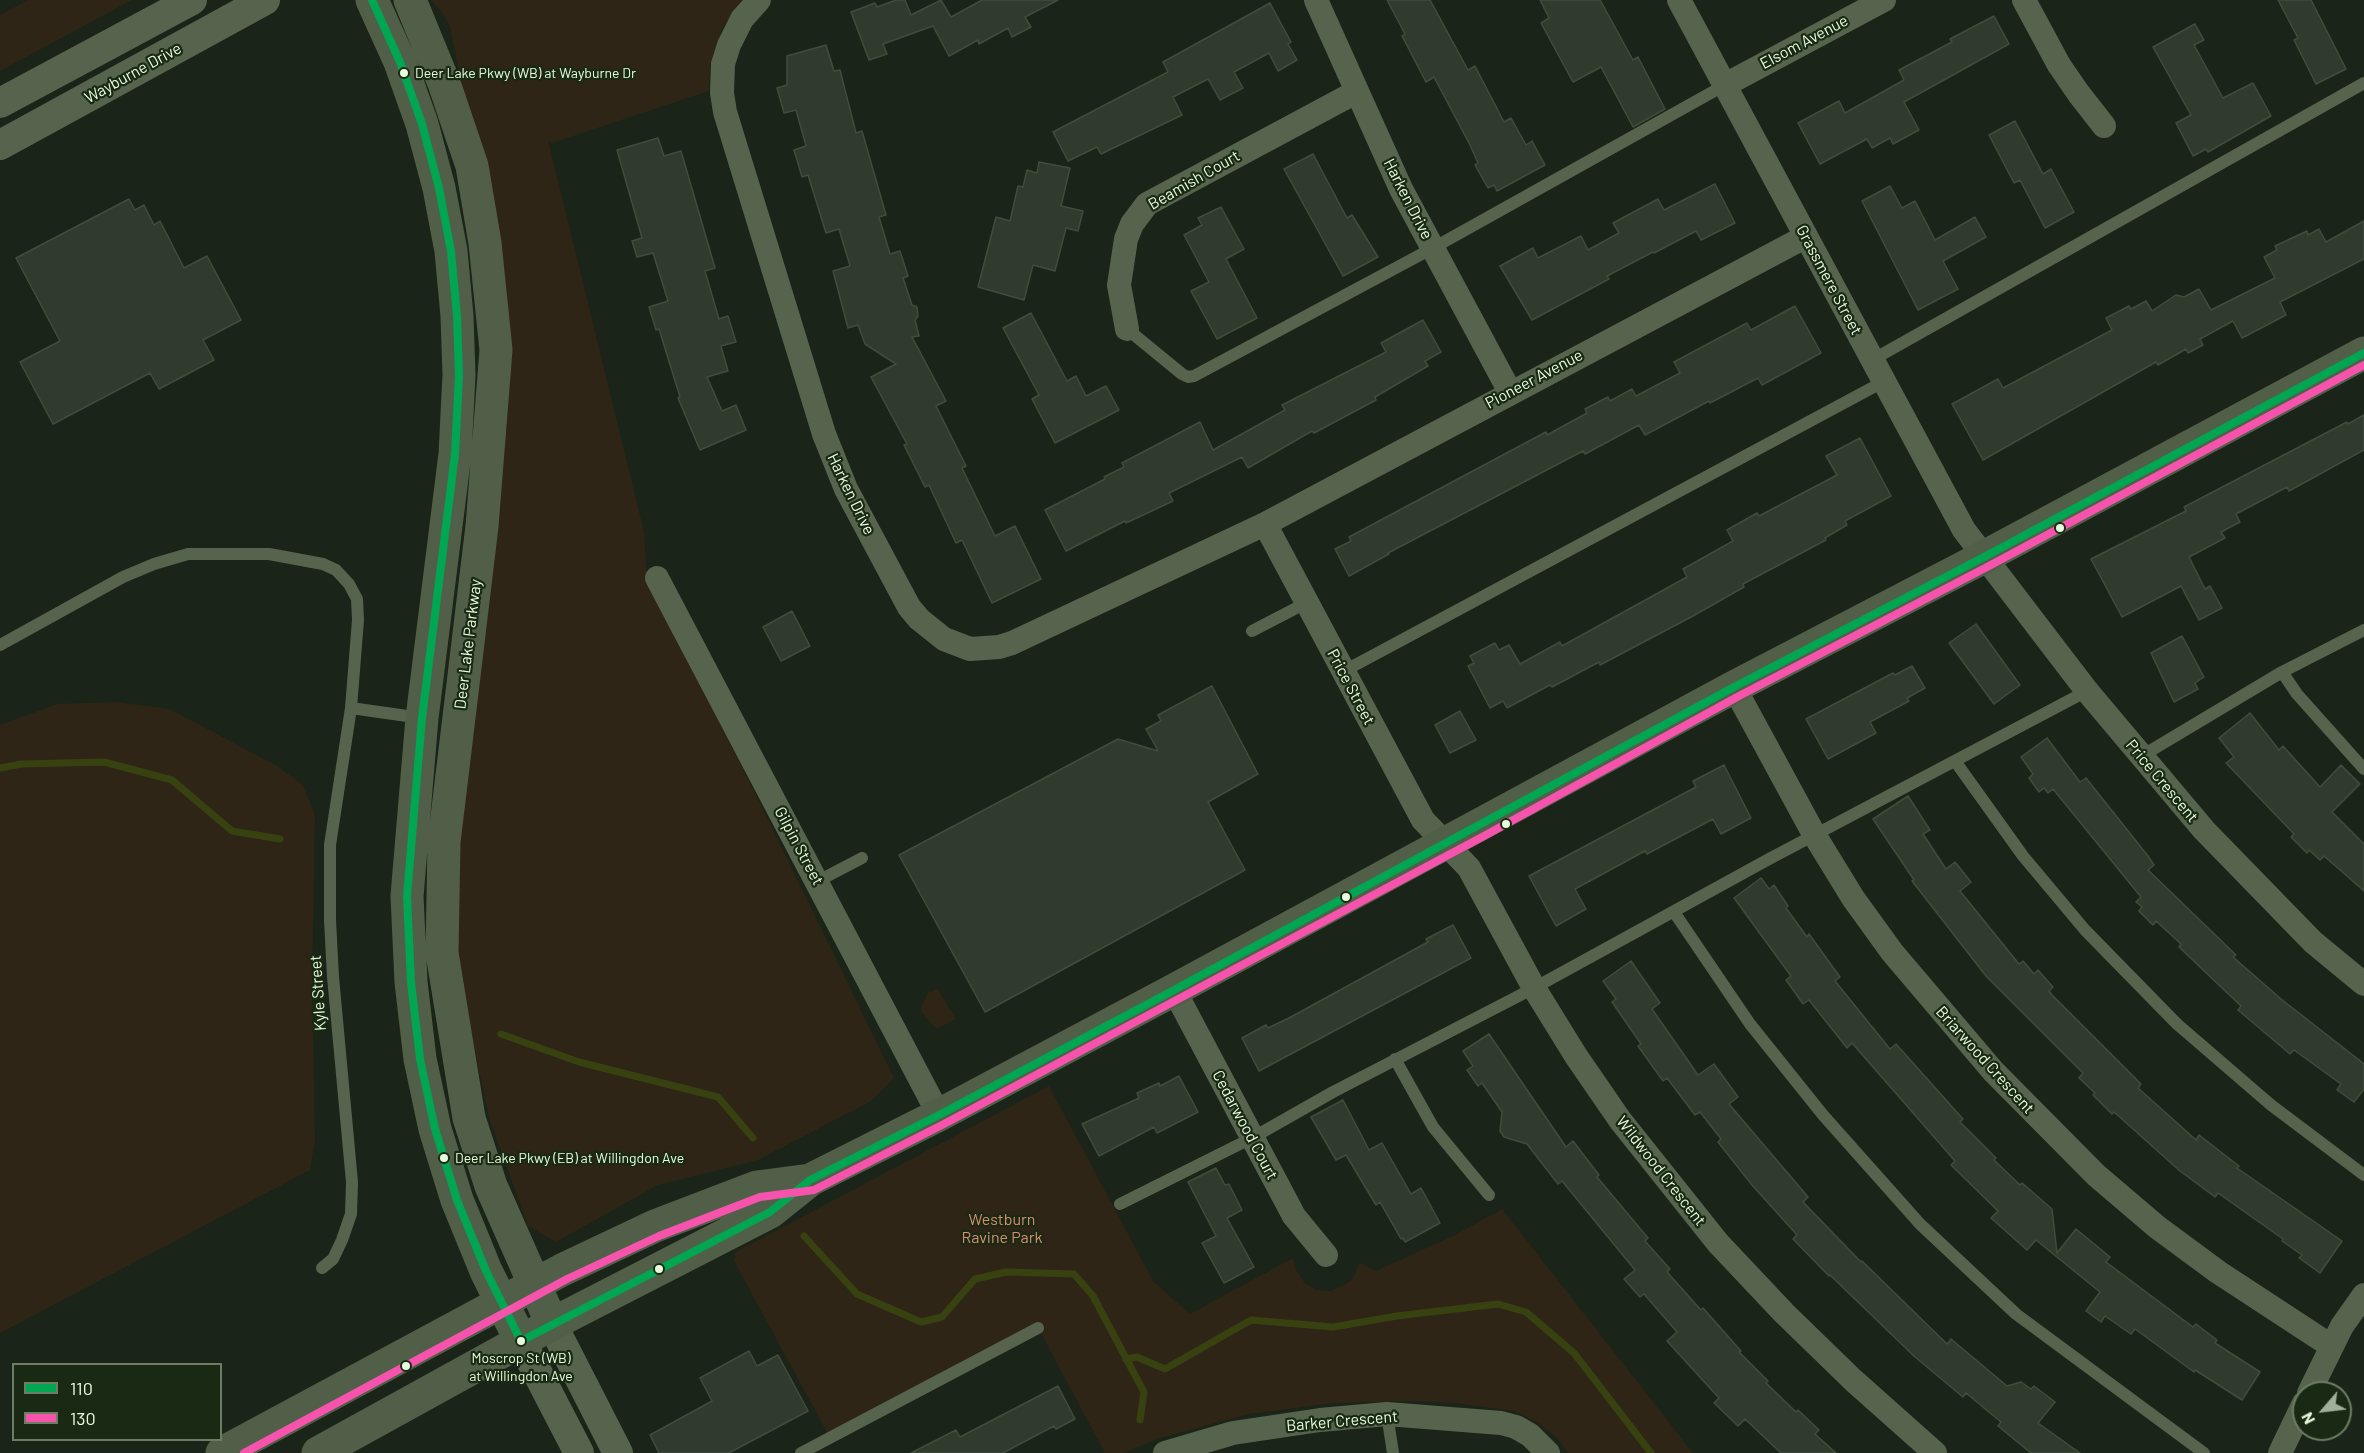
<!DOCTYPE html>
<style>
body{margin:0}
#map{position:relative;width:2364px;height:1453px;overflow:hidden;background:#1b2418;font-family:Barlow,sans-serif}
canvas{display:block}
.legend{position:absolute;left:12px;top:1363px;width:210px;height:78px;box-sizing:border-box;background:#192913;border:2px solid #6c7d64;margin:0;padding:8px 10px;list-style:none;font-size:18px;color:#e8fcdd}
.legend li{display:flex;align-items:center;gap:12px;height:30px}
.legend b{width:30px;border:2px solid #6c7d64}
.north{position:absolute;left:2292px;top:1381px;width:60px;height:60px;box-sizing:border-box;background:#192913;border:2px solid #6c7d64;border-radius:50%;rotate:242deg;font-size:16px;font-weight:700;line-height:24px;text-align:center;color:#e8fcdd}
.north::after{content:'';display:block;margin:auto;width:21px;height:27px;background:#a0b098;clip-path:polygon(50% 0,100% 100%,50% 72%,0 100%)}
</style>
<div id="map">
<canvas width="2364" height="1453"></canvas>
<ul class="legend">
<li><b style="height:8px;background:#00a651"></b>110</li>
<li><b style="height:8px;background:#f653ac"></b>130</li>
</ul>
<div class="north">N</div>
</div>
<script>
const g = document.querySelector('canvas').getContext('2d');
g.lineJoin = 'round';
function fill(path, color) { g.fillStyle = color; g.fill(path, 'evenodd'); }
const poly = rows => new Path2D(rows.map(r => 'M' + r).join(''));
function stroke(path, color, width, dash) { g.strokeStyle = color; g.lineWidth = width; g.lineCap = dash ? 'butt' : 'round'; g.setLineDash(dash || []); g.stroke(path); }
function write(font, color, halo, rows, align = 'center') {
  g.font = font + ' Barlow,sans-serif'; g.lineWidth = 4.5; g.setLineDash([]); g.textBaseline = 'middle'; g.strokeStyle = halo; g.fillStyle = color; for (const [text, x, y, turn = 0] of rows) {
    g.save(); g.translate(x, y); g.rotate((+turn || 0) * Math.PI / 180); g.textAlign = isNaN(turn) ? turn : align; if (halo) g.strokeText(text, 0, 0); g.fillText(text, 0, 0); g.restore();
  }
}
const green = poly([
 [28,0,132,0,0,71,0,15],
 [431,0,742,0,722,28,710,64,709,91,552,143,548,140,644,532,647,581,758,799,894,1078,871,1101,758,1160,658,1185,556,1242,528,1226,489,1118,453,946,460,847,508,360,463,91,450,27,443,14],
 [116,702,170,709,277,766,303,785,315,815,312,982,315,1140,310,1170,0,1333,0,725,57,704],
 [937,988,956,1019,936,1029,920,1010,929,990,930,992],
 [1049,1086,1153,1281,1190,1314,1293,1258,1297,1272,1304,1282,1316,1290,1331,1291,1346,1284,1353,1278,1360,1263,1376,1271,1455,1235,1502,1209,1693,1453,1568,1453,1558,1439,1539,1423,1514,1411,1456,1403,1408,1401,1334,1403,1249,1414,1160,1438,1124,1453,1105,1453,1038,1328,830,1438,733,1259,736,1257,734,1253]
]);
const stream = poly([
 [0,768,21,764,104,762,172,780,232,831,280,839],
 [501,1034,579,1062,718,1097,753,1138],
 [804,1236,857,1294,921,1322,942,1317,975,1279,1006,1272,1074,1274,1093,1296,1144,1392,1140,1420],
 [1126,1359,1137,1357,1165,1369,1251,1320,1333,1327,1397,1316,1498,1304,1526,1312,1574,1353,1651,1453]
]);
const building = poly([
 [896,0,905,0,911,15,941,0,951,17,982,0,1058,0,1025,17,1031,27,1012,37,1008,28,979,44,978,40,949,56,933,26,883,44,887,54,869,60,851,12,875,3,877,7,896,0],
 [1387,0,1430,0,1468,70,1475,66,1504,122,1511,118,1526,145,1532,141,1545,165,1497,191,1494,185,1488,188,1475,165,1478,163,1470,145,1434,77,1426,82,1402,36,1405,34,1387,0],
 [1540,0,1600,0,1633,60,1638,57,1665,109,1633,127,1601,67,1573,82,1541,23,1549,18,1540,0],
 [2278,0,2311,0,2346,69,2316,84,2294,40,2298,38,2278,0],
 [1270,3,1291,42,1288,44,1297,60,1278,71,1269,53,1234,72,1243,88,1220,100,1208,79,1173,97,1182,115,1101,154,1097,147,1068,161,1053,132,1168,72,1163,62,1270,3],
 [1994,16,2009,44,1904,102,1919,130,1893,144,1890,138,1872,148,1867,139,1820,164,1798,123,1839,101,1845,113,1904,80,1899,70,1952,42,1950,39,1994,16],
 [2195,24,2204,40,2194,45,2223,98,2253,83,2271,116,2208,152,2206,149,2193,156,2176,123,2191,115,2153,47,2195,24],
 [826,45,834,71,840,70,856,133,862,131,886,215,879,217,890,254,900,251,908,276,903,278,912,305,917,307,918,316,915,320,919,336,912,337,946,401,936,406,966,466,962,468,995,536,1015,526,1041,579,992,603,962,540,956,543,929,485,925,487,904,445,907,444,871,377,896,364,865,344,858,325,848,328,833,271,850,266,839,229,826,233,808,175,802,177,794,150,806,146,796,110,784,113,777,88,787,85,787,56,826,45],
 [2015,121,2043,174,2051,169,2074,212,2045,228,2020,180,2014,183,1989,135,2015,121],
 [658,138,664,156,681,151,715,268,705,271,719,319,728,316,736,342,721,346,728,371,707,377,722,411,736,405,746,430,700,450,678,398,680,397,659,329,656,330,649,307,668,301,653,253,637,257,632,241,642,238,617,150,658,138],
 [1313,154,1347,218,1352,215,1378,257,1343,276,1284,169,1313,154],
 [1039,162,1070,168,1061,206,1083,211,1078,231,1066,228,1055,271,1033,265,1024,300,978,287,996,217,1010,221,1018,186,1023,187,1027,170,1037,173,1039,162],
 [1715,184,1735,223,1701,240,1696,231,1654,253,1653,252,1607,276,1609,279,1532,320,1500,266,1533,248,1538,258,1581,236,1588,250,1619,233,1613,223,1658,199,1664,210,1715,184],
 [1890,186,1902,208,1915,201,1935,240,1975,217,1986,237,1943,261,1958,289,1918,310,1862,201,1890,186],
 [129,199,135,210,144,205,154,225,160,221,184,268,207,256,241,320,203,340,214,360,159,389,150,373,53,424,20,362,60,341,16,258,129,199],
 [1221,207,1244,249,1226,259,1257,318,1217,339,1191,291,1209,282,1184,235,1202,225,1198,218,1221,207],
 [2364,221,2364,259,2280,302,2286,315,2242,338,2233,321,2200,339,2203,345,2188,353,2186,349,2158,365,2156,362,1983,460,1952,404,1998,379,2003,388,2112,330,2106,318,2129,306,2131,309,2146,301,2152,311,2176,295,2184,297,2199,289,2211,310,2275,278,2264,257,2277,250,2275,246,2307,231,2308,235,2319,229,2326,242,2364,221],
 [1795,306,1821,353,1762,385,1758,378,1710,403,1709,401,1645,435,1639,425,1585,454,1583,451,1388,553,1389,554,1349,576,1335,549,1351,541,1349,537,1546,432,1547,435,1587,413,1585,409,1608,397,1610,401,1632,389,1636,396,1680,373,1674,362,1747,323,1751,330,1795,306],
 [1031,313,1067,381,1076,376,1086,396,1106,386,1119,410,1055,443,1032,399,1039,395,1003,328,1031,313],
 [1423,320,1441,352,1425,361,1428,366,1375,397,1376,400,1314,433,1312,431,1248,468,1242,457,1169,493,1173,501,1126,523,1125,521,1066,551,1045,510,1105,479,1104,477,1124,467,1122,463,1200,422,1213,450,1285,410,1282,405,1386,352,1381,343,1423,320],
 [2364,415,2364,450,2289,491,2287,487,2236,514,2240,522,2221,532,2225,538,2189,557,2205,589,2210,586,2222,608,2199,620,2181,586,2122,617,2091,559,2186,511,2184,507,2347,422,2348,424,2364,415],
 [1860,438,1891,496,1845,521,1847,525,1825,538,1826,540,1743,584,1744,587,1693,616,1600,665,1599,662,1552,687,1550,685,1507,708,1503,701,1490,708,1468,666,1474,663,1470,656,1495,643,1499,650,1509,645,1520,664,1560,642,1562,646,1687,577,1683,569,1733,541,1727,530,1757,513,1759,516,1837,475,1826,456,1860,438],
 [792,611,810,646,781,661,763,627,792,611],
 [1976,624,2020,685,1994,704,1949,643,1976,624],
 [2182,636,2204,677,2195,683,2198,689,2174,702,2151,653,2182,636],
 [1912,666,1925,688,1907,698,1909,701,1870,722,1876,733,1828,759,1806,719,1893,673,1895,675,1912,666],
 [1212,686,1258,774,1208,802,1245,870,985,1012,899,855,1118,739,1158,751,1146,729,1161,721,1158,715,1212,686],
 [1460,711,1476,740,1450,753,1435,725,1460,711],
 [2250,713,2279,750,2283,746,2320,787,2341,765,2360,784,2332,812,2364,844,2364,891,2324,856,2320,860,2309,850,2307,853,2291,837,2294,834,2226,763,2234,757,2219,738,2250,713],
 [2047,738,2080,782,2086,778,2148,856,2154,865,2148,870,2236,955,2233,957,2281,999,2364,1064,2364,1089,2354,1102,2337,1090,2341,1084,2294,1050,2290,1054,2238,1010,2241,1006,2179,947,2181,944,2156,921,2153,925,2139,911,2142,907,2136,902,2141,897,2053,789,2048,793,2044,788,2039,792,2029,778,2033,774,2021,757,2047,738],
 [1724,765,1751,818,1721,834,1713,819,1647,854,1645,851,1575,889,1586,909,1556,926,1529,876,1696,787,1693,781,1724,765],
 [1908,796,1930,830,1923,834,1946,869,1955,862,1971,882,1960,891,2019,964,2023,961,2034,974,2038,970,2053,987,2049,991,2052,995,2141,1084,2138,1088,2196,1140,2199,1135,2239,1166,2237,1168,2342,1241,2320,1273,2299,1258,2302,1255,2282,1241,2283,1239,2218,1193,2215,1197,2180,1171,2114,1112,2112,1114,2093,1095,2095,1093,2079,1078,2083,1073,1986,976,1912,881,1914,880,1873,819,1908,796],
 [1761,878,1769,889,1774,885,1788,906,1786,908,1807,937,1809,934,1840,977,1835,981,1890,1049,1896,1044,1963,1119,1960,1122,1996,1158,1994,1160,2020,1185,2022,1183,2052,1209,2057,1253,2076,1229,2110,1257,2106,1262,2193,1327,2196,1324,2217,1340,2215,1343,2260,1372,2242,1400,2195,1370,2194,1372,2135,1329,2131,1334,2105,1316,2101,1322,2086,1311,2100,1292,2036,1240,2027,1250,1991,1218,1998,1211,1951,1165,1955,1161,1852,1043,1847,1048,1809,1000,1803,1004,1786,980,1791,976,1734,898,1761,878],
 [1453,925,1471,958,1259,1071,1242,1038,1266,1025,1268,1028,1289,1018,1428,942,1426,939,1453,925],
 [1631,961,1660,1003,1652,1009,1698,1075,1714,1064,1738,1097,1729,1104,1808,1197,1803,1202,1861,1262,1862,1261,1947,1344,1951,1339,2007,1386,2021,1382,2031,1389,2034,1386,2055,1402,2038,1423,2080,1453,2031,1453,1998,1426,2001,1422,1966,1393,1963,1397,1915,1357,1830,1275,1829,1276,1793,1239,1797,1235,1752,1185,1718,1142,1721,1139,1700,1112,1695,1115,1667,1078,1663,1081,1638,1046,1641,1044,1612,1002,1616,999,1603,981,1631,961],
 [1489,1034,1566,1147,1573,1141,1599,1175,1597,1177,1648,1238,1645,1241,1670,1269,1667,1272,1701,1310,1703,1308,1741,1351,1739,1352,1768,1381,1766,1383,1796,1412,1798,1410,1819,1430,1815,1434,1836,1453,1781,1453,1745,1419,1738,1426,1714,1403,1719,1398,1667,1341,1677,1332,1644,1294,1640,1297,1624,1279,1635,1270,1562,1181,1558,1184,1527,1144,1504,1137,1500,1131,1502,1112,1482,1083,1478,1086,1467,1070,1473,1066,1463,1051,1489,1034],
 [1179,1076,1198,1112,1157,1133,1154,1127,1099,1156,1082,1124,1139,1098,1137,1093,1159,1083,1160,1086,1179,1076],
 [1343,1100,1369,1150,1382,1143,1411,1194,1421,1188,1440,1223,1405,1242,1403,1238,1401,1239,1380,1202,1376,1205,1346,1155,1336,1160,1311,1117,1343,1100],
 [1216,1168,1225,1185,1229,1184,1242,1210,1227,1218,1254,1267,1224,1283,1202,1243,1216,1236,1188,1182,1216,1168],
 [749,1351,757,1366,778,1355,808,1411,729,1453,659,1453,650,1435,712,1401,700,1378,749,1351],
 [1058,1386,1075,1419,1056,1429,1054,1426,1003,1453,911,1453,956,1430,960,1437,1058,1386]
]);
const service = poly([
 [1127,329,1182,374,1188,377,1194,376,1433,248,1725,85],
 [1872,360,2364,83],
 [1252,631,1306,603],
 [0,645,123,577,154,564,188,554,269,554,323,564,336,570,349,584,357,599,358,620,351,708,330,845,330,920,333,977,352,1182,351,1214,342,1240,333,1259,322,1268],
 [1344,671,1883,382],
 [2282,672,2364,630],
 [351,708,421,718],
 [2140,757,2282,672,2297,694,2364,769],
 [1955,761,2023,856,2085,930,2177,1024,2271,1105,2364,1175],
 [818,881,862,858],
 [1674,912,1750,1024,1823,1115,1920,1224,2016,1314,2204,1453],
 [1395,1059,1433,1127,1489,1195],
 [1120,1204,1252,1138,1333,1092,1534,988,1769,859,2087,691],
 [1387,1414,1393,1453],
 [801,1453,1038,1328]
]);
const minor = poly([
 [759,0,742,19,729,45,723,64,722,93,725,112,824,434,846,489,909,607,919,619,944,639,970,649,999,647,1012,643,1265,524,1805,237],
 [1316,0,1401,189,1510,392],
 [1679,0,1964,530,2087,691,2204,830,2313,942,2364,984],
 [2024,0,2059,65,2079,94,2104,126],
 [1725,85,1884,0],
 [1127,329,1119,285,1126,239,1132,224,1147,204,1356,92],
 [1265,524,1423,820,1469,868,1534,988,1576,1056,1620,1120,1718,1243,1784,1313,1853,1380,1935,1453],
 [657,578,939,1115],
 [1734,687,1815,836,1853,898,1892,952,1993,1071,2096,1175,2157,1227,2218,1272,2331,1346],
 [1174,990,1294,1216,1326,1255],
 [2309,1393,2342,1326,2364,1295],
 [1165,1453,1233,1433,1320,1420,1387,1414,1501,1423,1516,1427,1530,1435,1548,1453],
 [2280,1453,2304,1403]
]);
const tertiary = poly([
 [0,103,192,0],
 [0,145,265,0],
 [552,1324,618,1453],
 [521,1341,579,1453]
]);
const secondary = poly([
 [372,0,400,62,422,124,439,188,451,251,457,316,459,375,455,454,422,718,407,896,411,982,420,1059,435,1129,457,1200,486,1271,521,1341],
 [410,0,444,83,472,166,485,243,496,350,482,526,444,842,442,953,469,1118,491,1186,552,1324],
 [222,1453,562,1270,655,1226,757,1187,810,1180],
 [318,1453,552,1324,770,1212,810,1180,939,1115,1174,990,1734,687,1984,557,2364,353]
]);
const bus1 = poly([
 [372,0,400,62,422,124,439,188,451,251,457,316,459,375,455,454,422,718,407,896,411,982,420,1059,435,1129,457,1200,486,1271,521,1341,770,1212,810,1180,939,1115,1174,990,1734,687,1984,557,2364,353]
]);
const bus2 = poly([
 [244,1453,567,1279,659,1236,760,1197,814,1190,944,1124,1484,836,1739,696,1989,566,2364,365]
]);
const markers = [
 [404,73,5,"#e8fcdd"],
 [2060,528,5,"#e8fcdd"],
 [1506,824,5,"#e8fcdd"],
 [1346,897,5,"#e8fcdd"],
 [444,1158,5,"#e8fcdd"],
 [659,1269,5,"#e8fcdd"],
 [521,1341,5,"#e8fcdd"],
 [406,1366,5,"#e8fcdd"]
];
const busNames = [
 ["Deer Lake Pkwy (WB) at Wayburne Dr",415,73],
 ["Deer Lake Pkwy (EB) at Willingdon Ave",455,1158],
 ["Moscrop St (WB)",521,1358,"center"],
 ["at Willingdon Ave",521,1376,"center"]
];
const streetNames = [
 ["Elsom Avenue",1804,42,-28],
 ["Wayburne Drive",133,73,-29],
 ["Beamish Court",1194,180,-30],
 ["Harken Drive",1408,199,63],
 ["Grassmere Street",1829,280,62],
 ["Pioneer Avenue",1534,379,-28],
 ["Harken Drive",851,494,64],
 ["Deer Lake Parkway",468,644,-83],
 ["Price Street",1351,687,62],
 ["Price Crescent",2162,781,50],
 ["Gilpin Street",799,846,62],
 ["Kyle Street",318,993,-94],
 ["Briarwood Crescent",1985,1060,48],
 ["Cedarwood Court",1245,1125,62],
 ["Wildwood Crescent",1661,1171,52],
 ["Barker Crescent",1342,1421,-5]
];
const parkNames = [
 ["Westburn",1002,1220],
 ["Ravine Park",1002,1238]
];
fill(green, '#2f2516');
stroke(stream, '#384211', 7);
fill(building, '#313b2d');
stroke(building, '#404d3b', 1.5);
stroke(service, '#56644e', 12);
stroke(minor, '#56644e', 24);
stroke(tertiary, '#56644e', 30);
stroke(secondary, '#515f49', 33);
stroke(bus1, '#00a651', 8);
stroke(bus2, '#f653ac', 8);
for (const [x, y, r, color] of markers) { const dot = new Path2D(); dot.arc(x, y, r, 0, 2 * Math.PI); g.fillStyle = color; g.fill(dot); stroke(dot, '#192913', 2); }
write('14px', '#e8fcdd', '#192913', busNames, 'left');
write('16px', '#e8fcdd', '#192913', streetNames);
write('16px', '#d88e6e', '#192913', parkNames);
</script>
